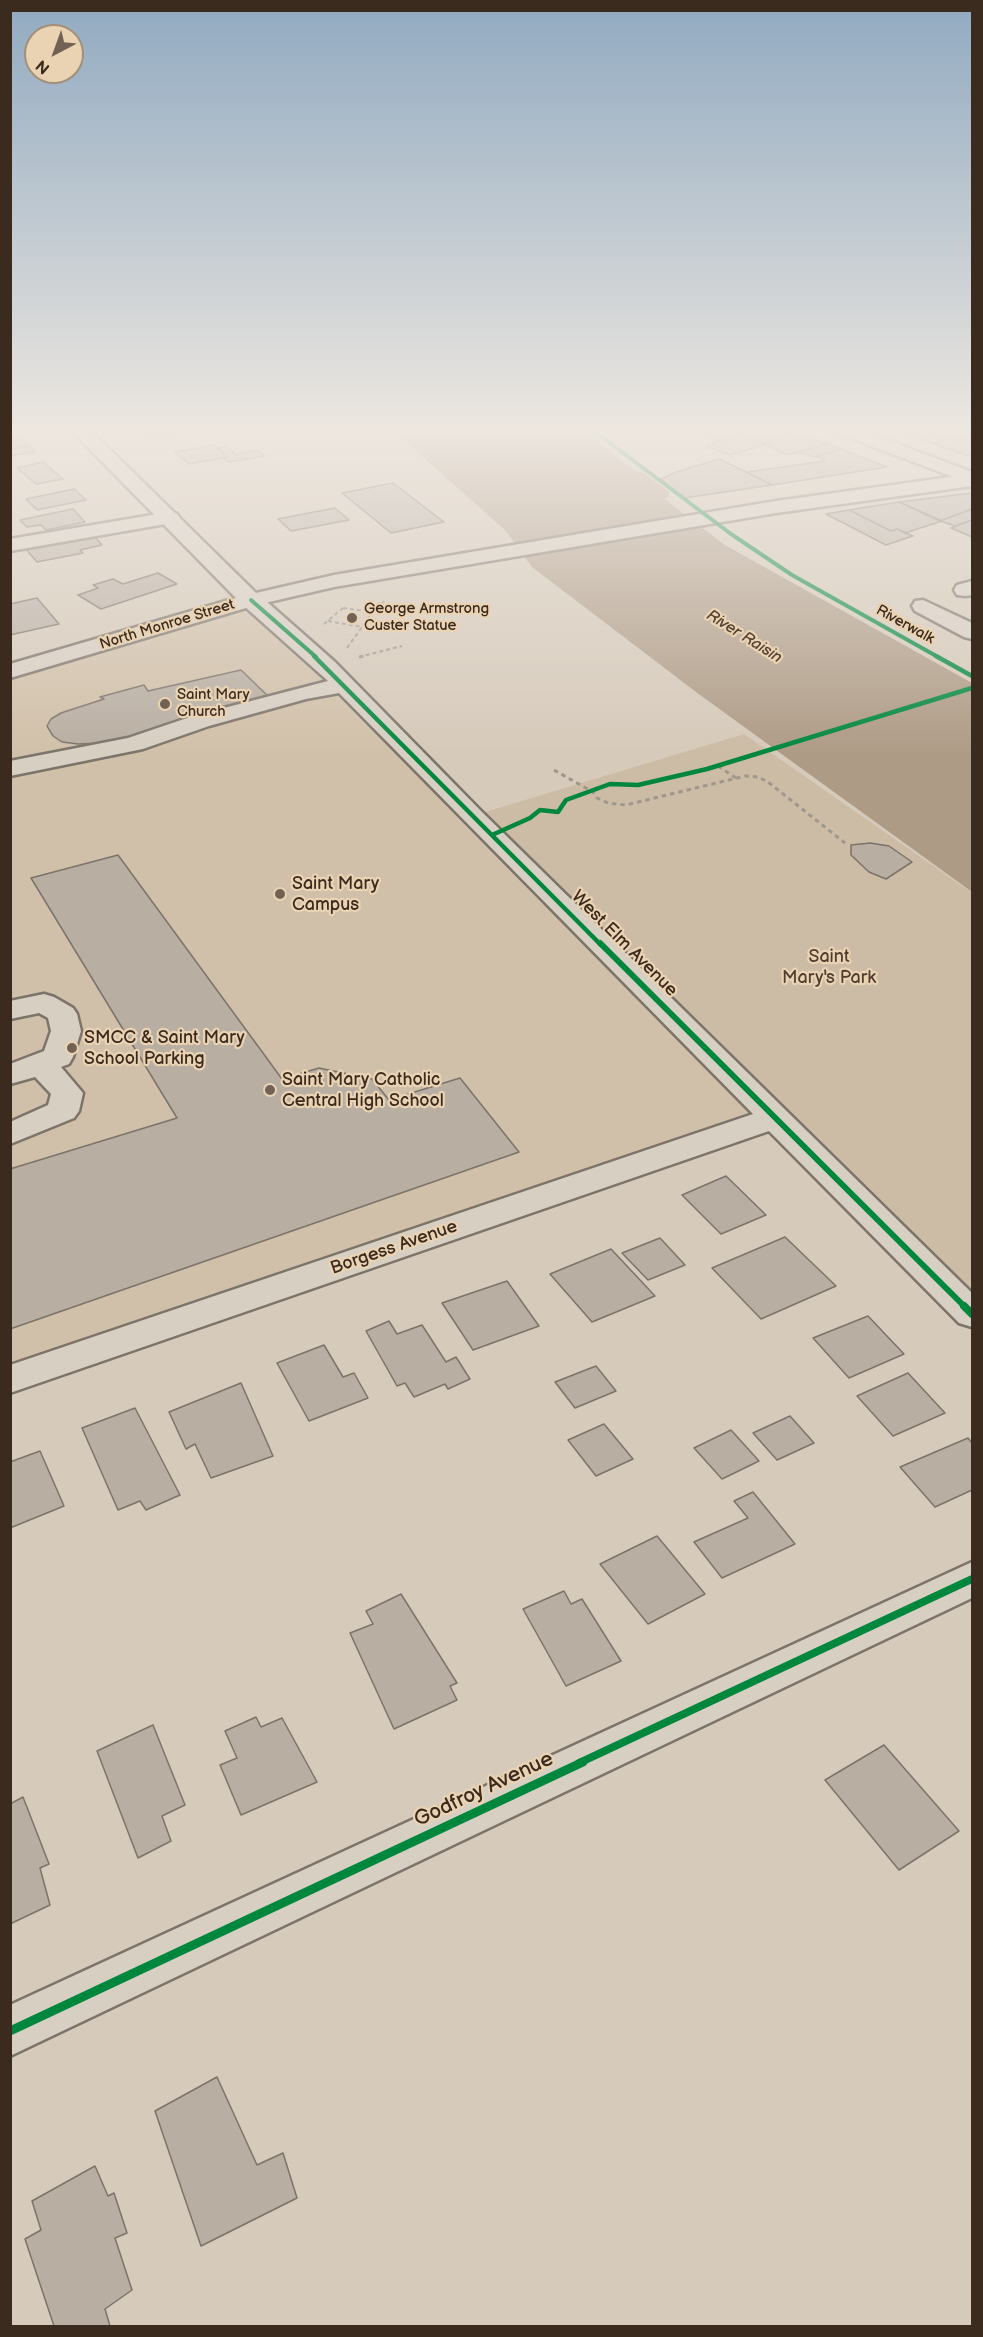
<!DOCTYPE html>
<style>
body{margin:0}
#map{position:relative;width:983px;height:2337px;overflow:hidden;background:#d6caba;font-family:"Balsamiq Sans",sans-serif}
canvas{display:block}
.frame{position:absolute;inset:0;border:12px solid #3b2a1e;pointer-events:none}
.north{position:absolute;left:24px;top:24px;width:60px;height:60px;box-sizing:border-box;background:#ead3b3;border:2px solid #a48f77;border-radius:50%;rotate:221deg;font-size:16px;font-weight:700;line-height:24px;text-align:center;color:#3b2a1e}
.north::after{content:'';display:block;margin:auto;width:21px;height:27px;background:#716255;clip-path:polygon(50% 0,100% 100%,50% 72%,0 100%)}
</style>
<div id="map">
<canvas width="983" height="2337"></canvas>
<div class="frame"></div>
<div class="north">N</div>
</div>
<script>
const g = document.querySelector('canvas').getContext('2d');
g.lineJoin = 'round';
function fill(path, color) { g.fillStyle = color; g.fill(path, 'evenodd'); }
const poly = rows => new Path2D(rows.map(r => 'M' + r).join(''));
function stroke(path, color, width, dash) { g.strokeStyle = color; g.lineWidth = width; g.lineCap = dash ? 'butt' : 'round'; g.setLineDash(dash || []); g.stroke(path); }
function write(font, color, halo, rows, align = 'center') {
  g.font = font + ' "Balsamiq Sans",sans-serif'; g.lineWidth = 4.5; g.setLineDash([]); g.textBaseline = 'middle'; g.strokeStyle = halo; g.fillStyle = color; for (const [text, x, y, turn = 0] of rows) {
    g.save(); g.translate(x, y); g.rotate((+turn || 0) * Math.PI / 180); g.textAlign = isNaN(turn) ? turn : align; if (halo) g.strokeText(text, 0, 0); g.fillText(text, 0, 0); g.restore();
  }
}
const built = poly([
 [251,600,777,1117,11,1379,10,671]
]);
const green = poly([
 [744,734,972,893,972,1314,472,816]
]);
const water = poly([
 [390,428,580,428,637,472,642,471,669,492,669,497,664,498,666,500,725,545,972,683,972,892,696,692,532,567,505,530]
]);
const building = poly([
 [138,428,191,428,185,429,189,432,149,438,138,428],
 [719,428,750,428,737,432,741,434,718,441,700,434,719,428],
 [750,428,788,428,797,431,762,443,765,445,730,455,705,446,741,434,737,432,750,428],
 [903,428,961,428,963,429,909,435,891,429,903,428],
 [972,428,972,455,968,456,909,435,972,428],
 [797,431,828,444,787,455,762,443,797,431],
 [19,435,29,446,10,449,10,437,19,435],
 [828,444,841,449,813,457,799,452,828,444],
 [214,445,228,457,189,464,175,452,214,445],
 [29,446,35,452,10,456,10,449,29,446],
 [227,446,235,454,258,450,265,456,228,462,223,458,228,457,217,448,227,446],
 [841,449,887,467,772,485,747,472,825,461,817,456,841,449],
 [720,459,772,485,684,498,661,479,676,472,720,459],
 [43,462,63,479,36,484,17,468,43,462],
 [393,483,444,522,391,533,342,493,393,483],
 [74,489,86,500,37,510,26,499,74,489],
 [972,493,972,509,940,521,899,502,972,493],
 [899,502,942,521,905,533,897,529,891,531,849,510,899,502],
 [335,508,349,520,291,531,278,519,335,508],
 [73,509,85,522,46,530,41,525,27,527,20,520,73,509],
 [972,509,972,520,955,526,940,521,972,509],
 [849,510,891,531,897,529,913,536,886,545,826,514,849,510],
 [972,520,972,537,951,528,972,520],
 [92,534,102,545,80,550,83,553,37,562,24,547,92,534],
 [158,573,177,584,101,609,78,595,98,588,93,585,113,579,123,584,158,573],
 [37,598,59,624,10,635,10,604,37,598],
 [241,670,270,698,175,722,179,727,129,740,125,737,103,743,78,744,62,742,53,736,47,726,51,719,61,713,104,699,100,697,144,685,148,691,241,670],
 [870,843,889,846,912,862,886,879,869,872,851,855,851,845,870,843],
 [118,855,282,1079,319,1068,372,1079,389,1100,460,1078,519,1152,10,1329,10,1169,177,1118,31,878,118,855],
 [726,1176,766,1215,721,1234,682,1195,726,1176],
 [785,1237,836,1286,761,1319,712,1268,785,1237],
 [660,1238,685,1265,648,1280,622,1253,660,1238],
 [611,1249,655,1296,592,1322,550,1274,611,1249],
 [507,1281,539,1326,473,1350,442,1303,507,1281],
 [868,1316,904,1354,849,1378,813,1338,868,1316],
 [389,1321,397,1334,422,1325,446,1362,456,1357,470,1379,448,1389,445,1384,414,1397,405,1383,397,1386,366,1331,389,1321],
 [324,1345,343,1377,354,1373,368,1398,309,1421,277,1363,324,1345],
 [596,1366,616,1391,575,1408,555,1382,596,1366],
 [908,1373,945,1413,893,1436,857,1396,908,1373],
 [241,1383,273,1456,211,1478,195,1444,186,1449,169,1412,241,1383],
 [135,1408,180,1495,146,1510,140,1501,118,1510,82,1428,135,1408],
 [790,1416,814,1443,777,1460,753,1433,790,1416],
 [604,1424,633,1459,596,1476,568,1440,604,1424],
 [731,1430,759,1461,722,1479,694,1448,731,1430],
 [968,1438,972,1443,972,1490,935,1507,900,1467,968,1438],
 [40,1451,64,1506,10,1528,10,1462,40,1451],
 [753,1492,795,1544,722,1578,694,1542,748,1518,734,1501,753,1492],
 [657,1536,705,1594,648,1624,600,1564,657,1536],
 [564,1591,571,1604,582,1599,621,1661,566,1686,523,1609,564,1591],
 [401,1594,457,1683,450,1686,457,1700,394,1729,350,1633,373,1624,366,1611,401,1594],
 [256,1717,261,1727,282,1718,317,1782,241,1815,220,1765,237,1758,225,1731,256,1717],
 [153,1725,185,1805,162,1816,171,1841,138,1858,97,1751,153,1725],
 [884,1745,959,1831,899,1870,825,1780,884,1745],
 [23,1797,49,1864,40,1868,50,1905,10,1924,10,1804,23,1797],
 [217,2077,257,2165,283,2153,297,2198,201,2246,155,2111,217,2077],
 [95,2166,108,2196,114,2193,127,2233,115,2238,132,2290,105,2309,110,2326,54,2326,25,2239,41,2230,32,2201,95,2166]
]);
const pathFar1 = poly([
 [343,608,373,612],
 [368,620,400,625],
 [328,621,362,627],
 [324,624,343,608,340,606],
 [347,648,373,612,385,600],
 [359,657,402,646]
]);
const path = poly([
 [359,657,365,656],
 [718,766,736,778],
 [554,770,593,792,597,798,608,803,626,805,745,776,758,777,768,782,845,843]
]);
const minor = poly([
 [831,428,856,428,972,472,972,484,834,432,831,428],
 [170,512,177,514,180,518,177,522,10,551,10,539,170,512],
 [972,581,972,595,965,596,957,595,954,590,957,585,972,581],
 [251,594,259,595,335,662,481,811,972,1293,972,1327,959,1323,769,1131,10,1393,10,1365,753,1114,339,693,306,699,209,726,143,749,10,776,10,761,128,738,193,716,328,681,243,605,240,600,243,595,251,594],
 [923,600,972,623,972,639,964,637,915,611,912,606,915,601,923,600],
 [44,994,54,997,73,1008,77,1014,81,1031,73,1057,69,1064,61,1067,83,1093,79,1111,74,1118,10,1144,10,1122,48,1105,51,1094,35,1077,10,1084,10,1064,44,1051,51,1031,48,1018,39,1013,10,1019,10,1001,44,994],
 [972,1562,972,1598,10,2056,10,2005,972,1562]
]);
const major = poly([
 [69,428,88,428,256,593,334,575,776,501,972,474,972,486,776,513,334,587,256,605,10,678,10,664,236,598,69,428]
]);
const cyclewayFar4 = poly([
 [590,428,731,534,792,575,938,657],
 [251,600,316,657]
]);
const cyclewayFar3 = poly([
 [314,656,601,945],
 [936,656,972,676],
 [492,835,530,818,540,810,558,812,566,800,610,784,638,785,707,769,972,688]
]);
const cyclewayFar2 = poly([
 [600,943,965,1307]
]);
const cyclewayFar1 = poly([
 [964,1306,972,1314],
 [579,1763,972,1579]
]);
const cycleway = poly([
 [10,2031,583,1762]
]);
const markers = [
 [352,618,6,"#716255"],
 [165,704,6,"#716255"],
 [280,894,6,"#716255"],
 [72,1048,6,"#716255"],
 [270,1090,6,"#716255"]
];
const farPoinames = [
 ["George Armstrong",364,609],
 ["Custer Statue",364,626],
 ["Saint Mary",177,695],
 ["Church",177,712]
];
const farStreetnames = [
 ["North Monroe Street",167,625,-17],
 ["Riverwalk",905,625,29]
];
const farWaternames = [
 ["River Raisin",744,637,32]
];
const poiNames = [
 ["Saint Mary",292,884],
 ["Campus",292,905],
 ["SMCC & Saint Mary",84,1038],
 ["School Parking",84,1059],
 ["Saint Mary Catholic",282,1080],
 ["Central High School",282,1101]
];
const streetNames = [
 ["West Elm Avenue",624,944,45],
 ["Borgess Avenue",394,1248,-19]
];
const parkNames = [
 ["Saint",829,957],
 ["Mary's Park",829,978]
];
const nearStreetnames = [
 ["Godfroy Avenue",484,1790,-25]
];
fill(built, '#d1c0a9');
fill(green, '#ccbba5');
fill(water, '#ae9b86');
fill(building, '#b8aea2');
stroke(building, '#7c7369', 1.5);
stroke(minor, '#7c7369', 5);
stroke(major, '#7c7369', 5);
stroke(pathFar1, '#9f978e', 2, [4, 3]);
stroke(path, '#9f978e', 3, [4.5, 4]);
fill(minor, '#d8cfc3');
fill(major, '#d8cfc3');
stroke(cyclewayFar4, '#00873e', 4);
stroke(cyclewayFar3, '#00873e', 4.5);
stroke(cyclewayFar2, '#00873e', 6);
stroke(cyclewayFar1, '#00873e', 8);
stroke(cycleway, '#00873e', 9);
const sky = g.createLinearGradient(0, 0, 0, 755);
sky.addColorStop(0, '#91aac1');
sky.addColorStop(0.57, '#ede7e0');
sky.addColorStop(1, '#ede7e000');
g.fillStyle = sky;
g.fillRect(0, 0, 983, 755);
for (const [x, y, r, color] of markers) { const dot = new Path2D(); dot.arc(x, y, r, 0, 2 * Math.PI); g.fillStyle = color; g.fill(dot); stroke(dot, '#ead3b3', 2); }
write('15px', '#3b2a1e', '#ead3b3', farPoinames, 'left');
write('15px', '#3b2a1e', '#ead3b3', farStreetnames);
write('italic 16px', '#544132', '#ead3b3', farWaternames);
write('18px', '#3b2a1e', '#ead3b3', poiNames, 'left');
write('18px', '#3b2a1e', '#ead3b3', streetNames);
write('18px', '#503e30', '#ead3b3', parkNames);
write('21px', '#3b2a1e', '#ead3b3', nearStreetnames);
</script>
